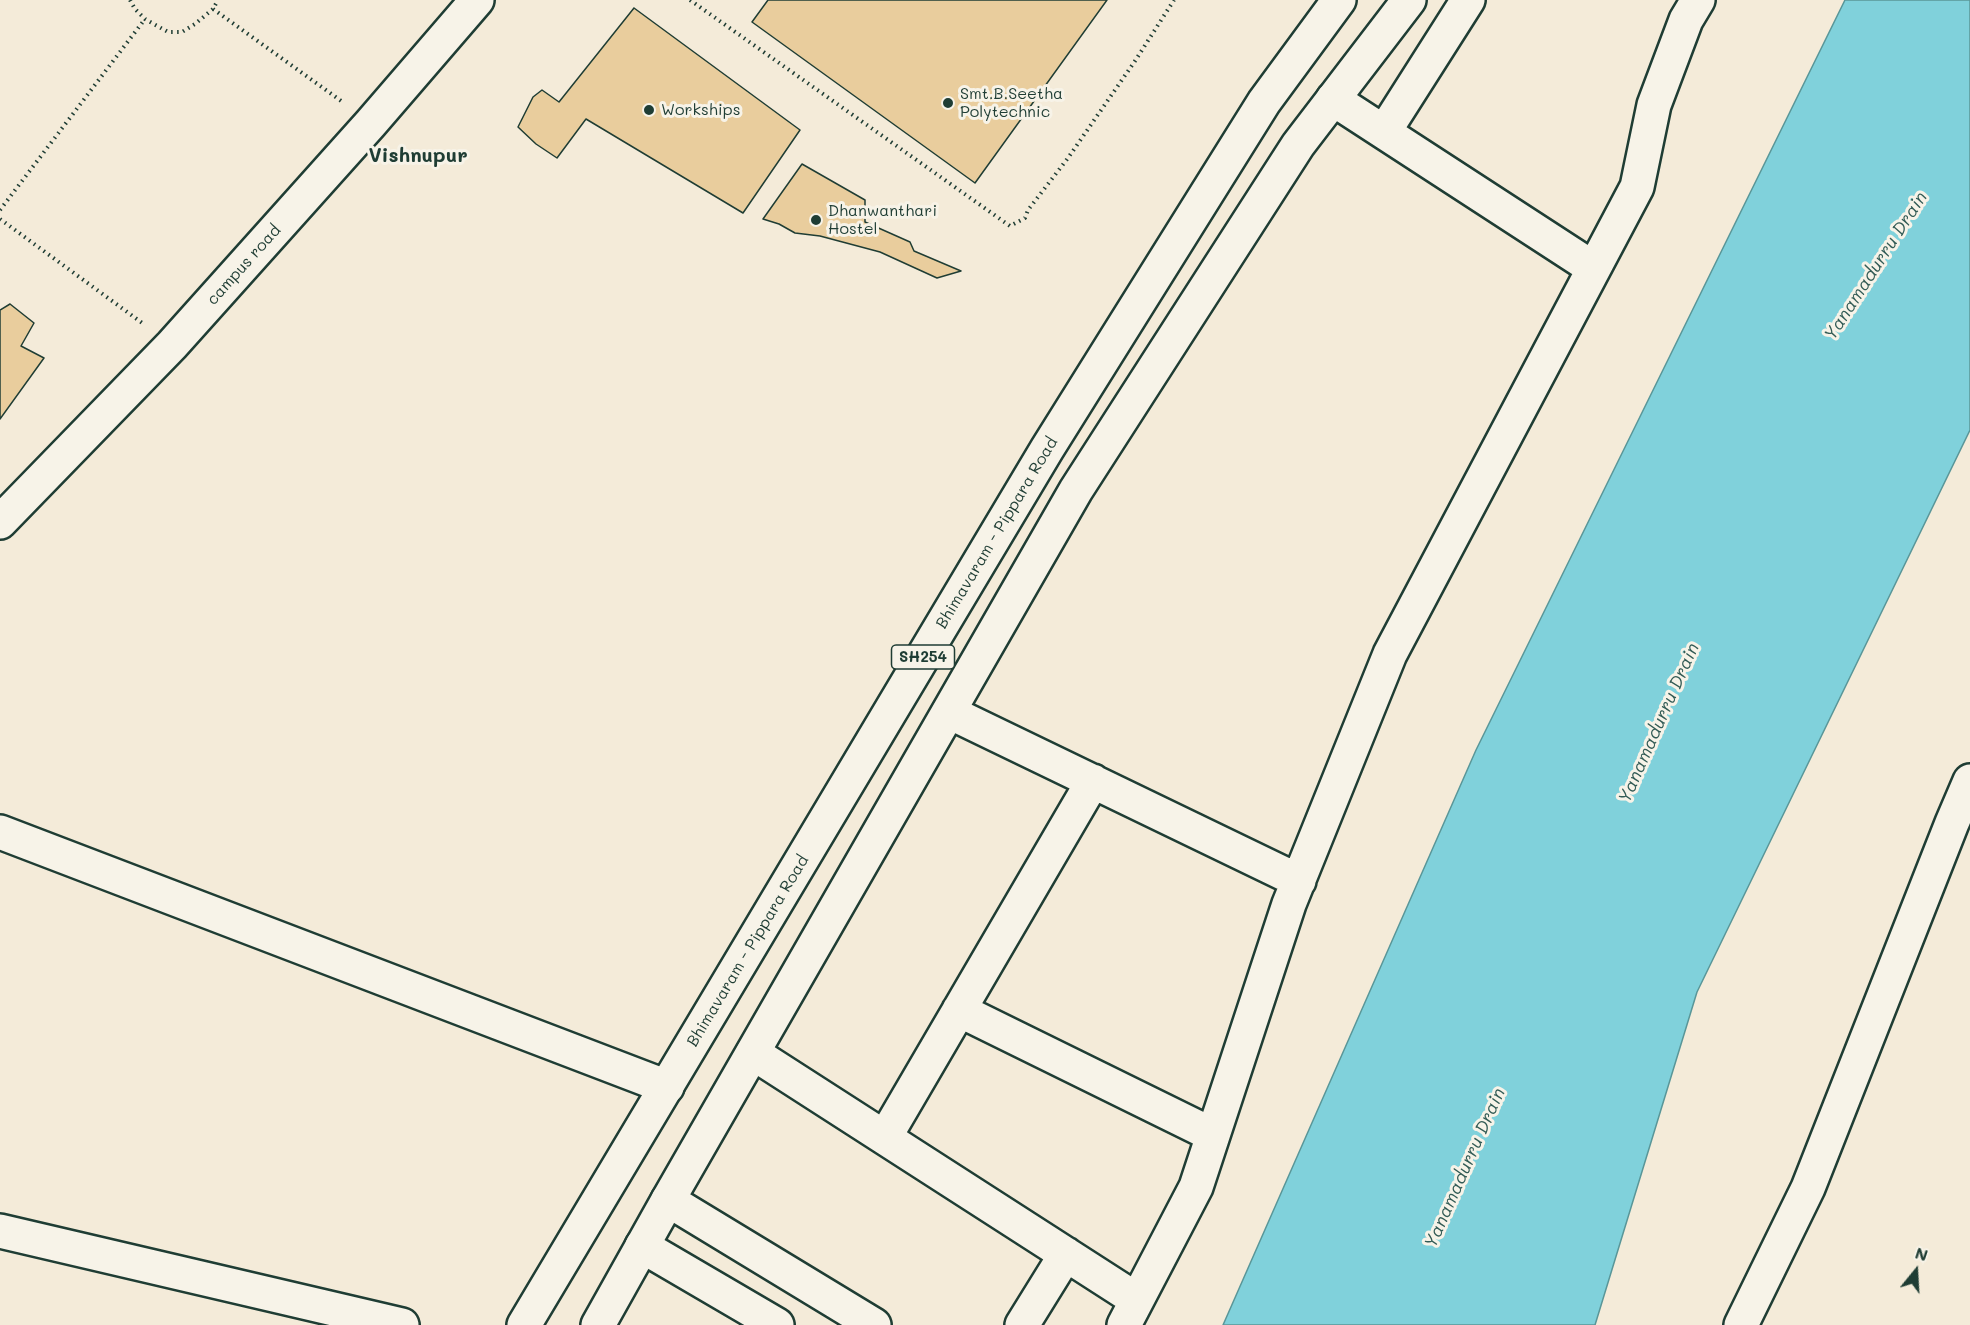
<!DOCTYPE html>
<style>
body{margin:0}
#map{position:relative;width:1970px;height:1325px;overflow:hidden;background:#f4ebd9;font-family:Mali,sans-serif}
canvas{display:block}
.north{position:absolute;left:1886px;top:1241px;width:60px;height:60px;-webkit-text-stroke:4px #f7f3e8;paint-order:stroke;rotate:18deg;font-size:16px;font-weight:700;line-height:24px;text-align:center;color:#1f3d34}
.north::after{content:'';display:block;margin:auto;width:21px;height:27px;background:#1f3d34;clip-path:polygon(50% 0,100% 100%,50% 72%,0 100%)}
</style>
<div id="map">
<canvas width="1970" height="1325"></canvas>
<div class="north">N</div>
</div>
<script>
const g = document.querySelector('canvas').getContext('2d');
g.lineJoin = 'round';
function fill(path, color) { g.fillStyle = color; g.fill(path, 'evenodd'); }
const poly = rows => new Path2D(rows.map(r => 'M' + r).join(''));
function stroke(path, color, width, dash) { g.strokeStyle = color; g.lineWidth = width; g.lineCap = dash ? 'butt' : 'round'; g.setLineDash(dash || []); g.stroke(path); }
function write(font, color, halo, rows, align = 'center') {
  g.font = font + ' Mali,sans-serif'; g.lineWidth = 6; g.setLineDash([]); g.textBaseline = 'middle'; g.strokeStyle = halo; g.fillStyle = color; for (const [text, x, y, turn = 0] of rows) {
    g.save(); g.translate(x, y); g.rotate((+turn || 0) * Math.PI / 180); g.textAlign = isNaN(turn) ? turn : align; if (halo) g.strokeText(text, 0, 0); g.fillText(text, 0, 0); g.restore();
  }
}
const water = poly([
 [1845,0,1970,0,1970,430,1697,992,1595,1325,1223,1325,1476,750,1845,0]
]);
const building = poly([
 [768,0,1107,0,975,183,752,22,768,0],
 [634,8,800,130,743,213,586,119,557,158,536,144,518,127,533,97,542,90,559,102,634,8],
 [802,164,865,200,865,222,910,242,914,251,961,271,937,278,880,252,820,236,795,233,779,224,763,219,802,164],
 [10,304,34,323,21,346,44,358,0,419,0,310,10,304]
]);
const path = poly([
 [130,0,135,9,145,19,168,32,182,32,195,24,213,9,218,0],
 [690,0,1010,226,1025,218,1028,210,1068,158,1135,61,1174,0],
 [213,9,344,103],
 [0,210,145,19],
 [0,219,145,325]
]);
const minor = poly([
 [1333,99,1593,268],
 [1384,132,1468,0],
 [0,522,172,345,371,123,477,0],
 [949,712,1299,881],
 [0,832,667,1087],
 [959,1010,1213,1135],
 [753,1053,1137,1300],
 [885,1137,1093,781],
 [668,1200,874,1325],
 [0,1231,402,1325],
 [642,1246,777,1325],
 [1022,1325,1066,1254],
 [1124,1325,1196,1187,1289,904,1390,654,1637,187,1654,105,1686,20,1698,0],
 [1741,1325,1808,1188,1952,823,1970,781]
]);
const major = poly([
 [524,1325,1047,449,1264,102,1339,0],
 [598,1325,668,1200,1076,490,1298,145,1409,0]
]);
const markers = [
 [948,103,6,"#1f3d34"],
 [649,110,6,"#1f3d34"],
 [816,220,6,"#1f3d34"]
];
const shields = [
 [923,657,63]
];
const shieldNames = [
 ["SH254",923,657]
];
const poiNames = [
 ["Smt.B.Seetha",960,94],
 ["Polytechnic",960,112],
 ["Workships",661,110],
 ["Dhanwanthari",828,211],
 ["Hostel",828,229]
];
const streetNames = [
 ["campus road",244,265,-48],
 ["Bhimavaram - Pippara Road",997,533,-59],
 ["Bhimavaram - Pippara Road",748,951,-59]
];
const waterNames = [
 ["Yanamadurru Drain",1876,266,-57],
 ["Yanamadurru Drain",1659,723,-66],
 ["Yanamadurru Drain",1465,1168,-66]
];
const quarterNames = [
 ["Vishnupur",418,156]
];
fill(water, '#80d1db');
stroke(water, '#599698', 1.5);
fill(building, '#e9cd9d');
stroke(building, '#1f3d34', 1.5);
stroke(minor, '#1f3d34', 38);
stroke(major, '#1f3d34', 38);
stroke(path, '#1f3d34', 4, [1.5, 4.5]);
stroke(minor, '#f7f3e8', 33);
stroke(major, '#f7f3e8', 33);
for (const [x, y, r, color] of markers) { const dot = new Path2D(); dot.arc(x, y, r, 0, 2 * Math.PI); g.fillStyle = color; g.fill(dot); stroke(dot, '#f7f3e8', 2); }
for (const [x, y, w] of shields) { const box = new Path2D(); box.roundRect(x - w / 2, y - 12, w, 24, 4.5); g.fillStyle = '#f7f3e8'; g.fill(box); stroke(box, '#1f3d34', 1.5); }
write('bold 15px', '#1f3d34', null, shieldNames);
write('16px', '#1f3d34', '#f7f3e8', poiNames, 'left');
write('16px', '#1f3d34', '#f7f3e8', streetNames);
write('italic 18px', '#325b55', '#f7f3e8', waterNames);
write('bold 20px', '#1f3d34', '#f7f3e8', quarterNames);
</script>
